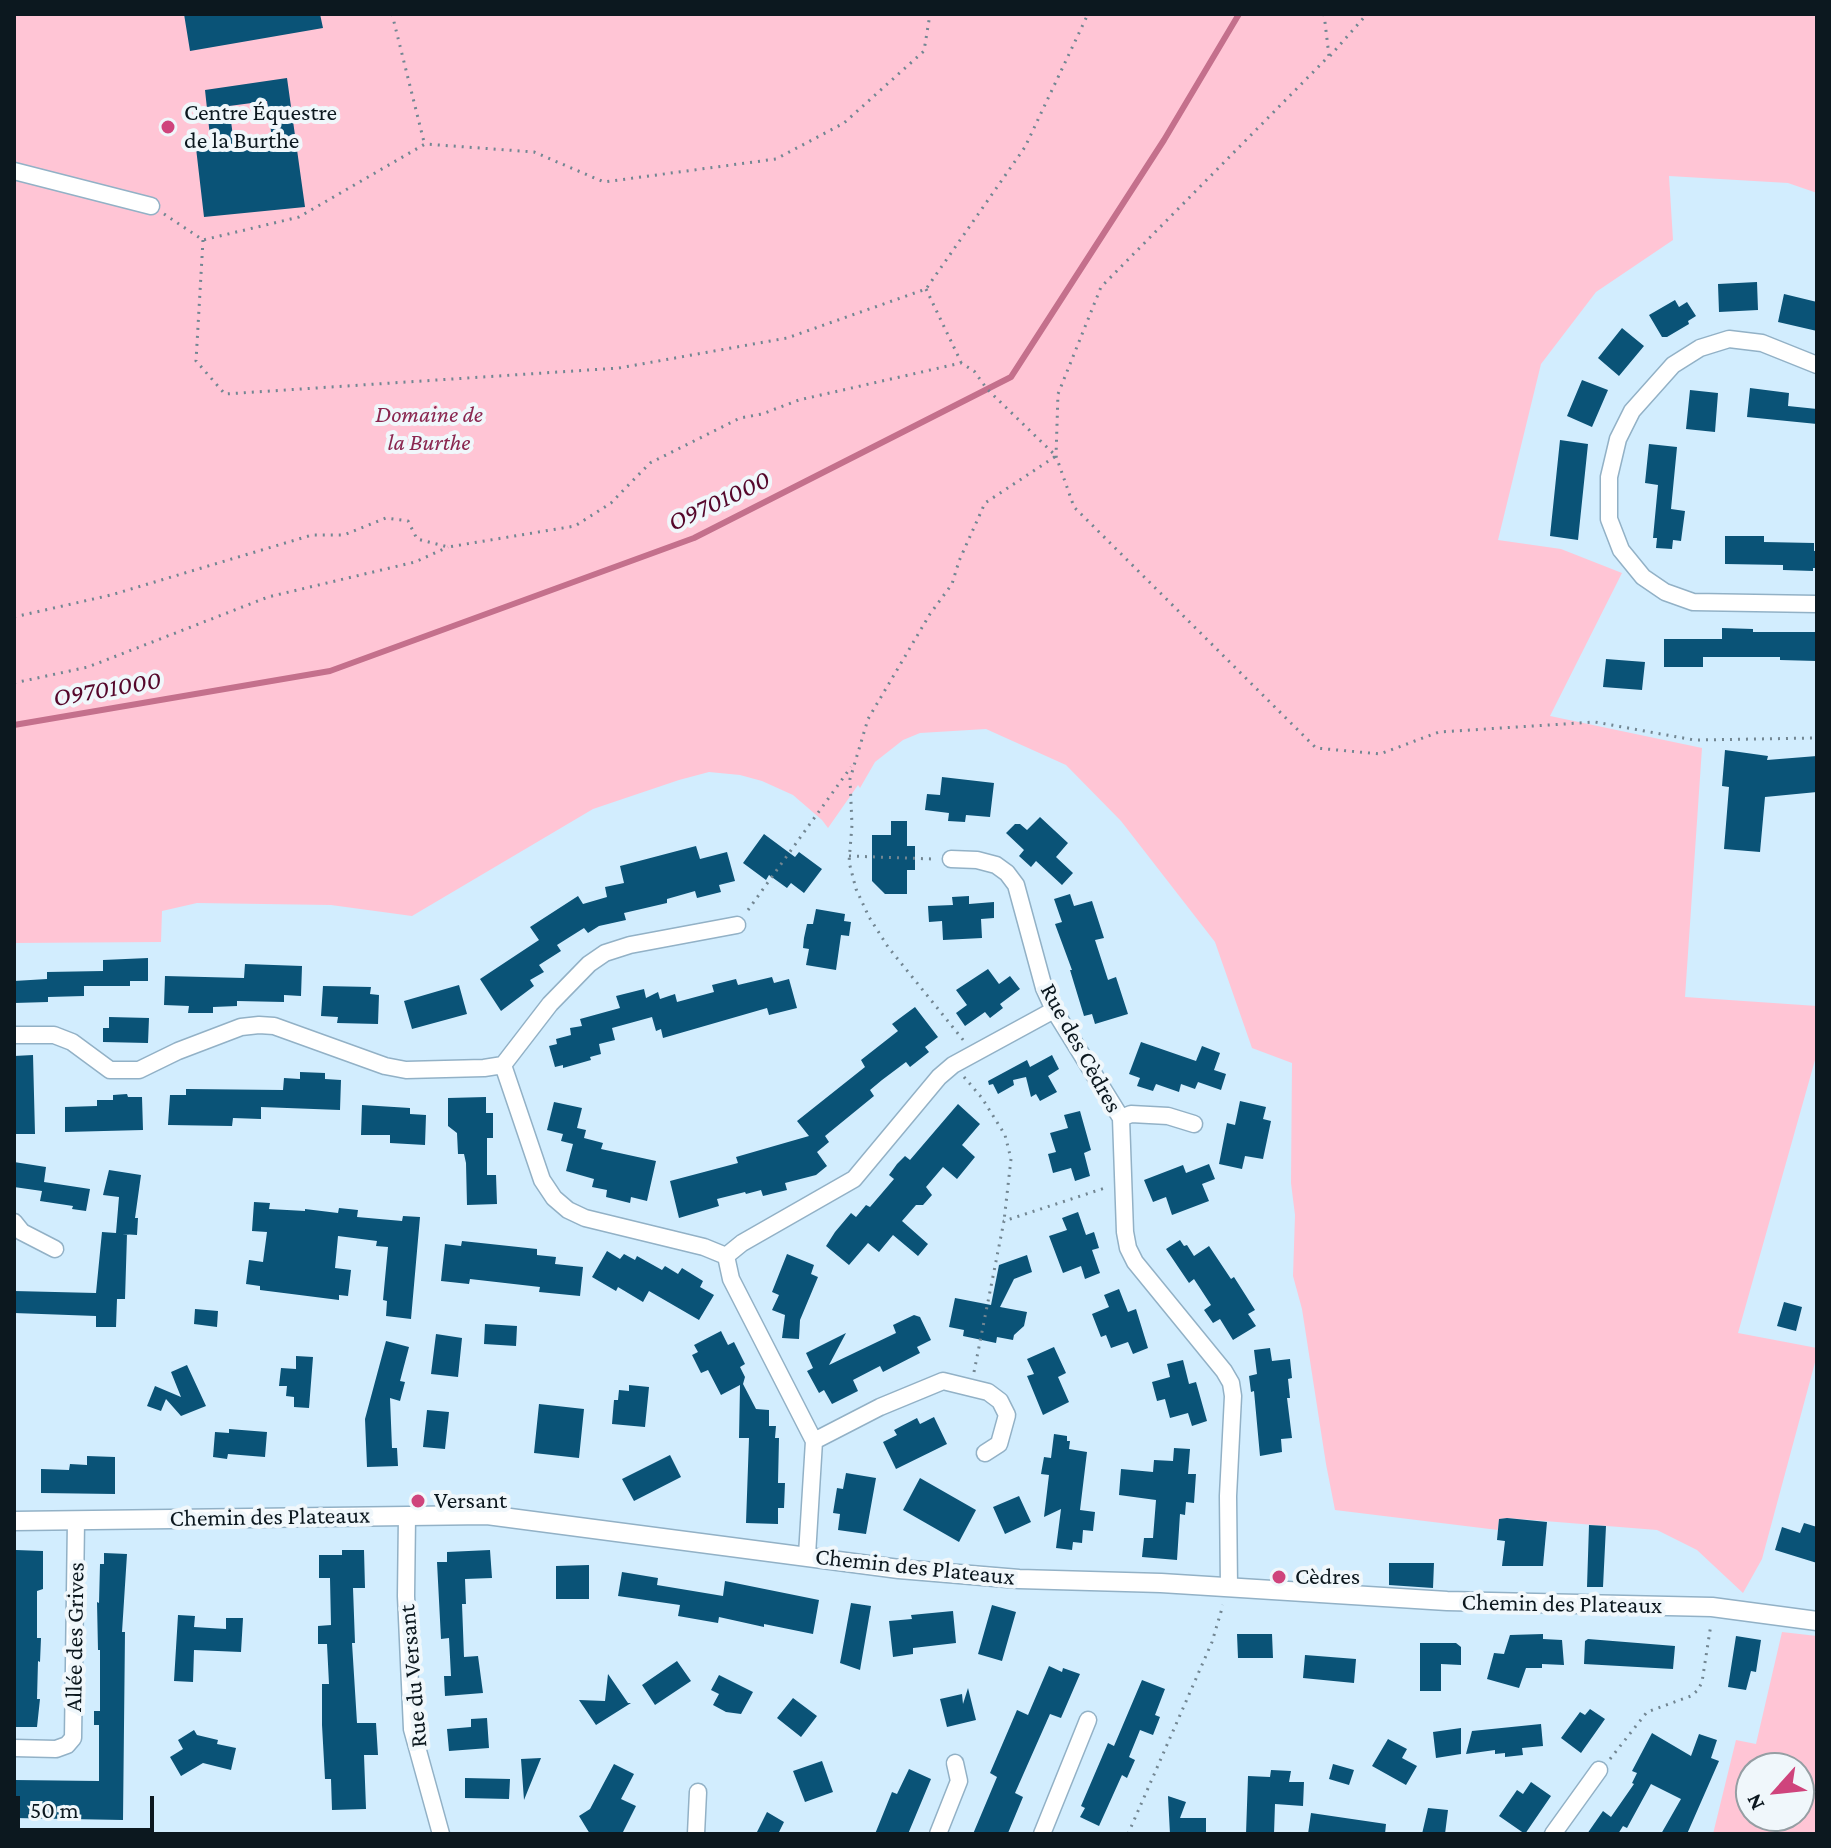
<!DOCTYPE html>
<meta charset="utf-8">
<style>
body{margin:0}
#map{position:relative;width:1831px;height:1848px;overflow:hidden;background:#d2edfe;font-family:"Crimson Pro",serif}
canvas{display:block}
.frame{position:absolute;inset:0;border:16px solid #0c181f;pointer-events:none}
.north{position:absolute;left:1735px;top:1752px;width:80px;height:80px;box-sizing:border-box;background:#f0f7fb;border:2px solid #959ea3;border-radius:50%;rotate:243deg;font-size:22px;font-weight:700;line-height:32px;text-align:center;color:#0c181f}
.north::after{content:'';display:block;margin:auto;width:28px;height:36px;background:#cf447c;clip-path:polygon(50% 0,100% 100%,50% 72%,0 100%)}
.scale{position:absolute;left:16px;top:1796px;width:138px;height:36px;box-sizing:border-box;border:4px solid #0c181f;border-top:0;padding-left:10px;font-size:24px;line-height:28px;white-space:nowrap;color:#0c181f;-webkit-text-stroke:6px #f0f7fb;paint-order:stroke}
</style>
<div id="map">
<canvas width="1831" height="1848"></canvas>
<div class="frame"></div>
<div class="north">N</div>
<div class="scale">50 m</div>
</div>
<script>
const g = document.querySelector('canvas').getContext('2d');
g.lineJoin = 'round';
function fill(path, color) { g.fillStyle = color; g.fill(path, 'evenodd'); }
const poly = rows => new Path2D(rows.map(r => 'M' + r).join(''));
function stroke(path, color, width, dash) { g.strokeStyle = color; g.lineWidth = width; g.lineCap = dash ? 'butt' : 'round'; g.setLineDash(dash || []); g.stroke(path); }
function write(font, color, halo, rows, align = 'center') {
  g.font = font + ' "Crimson Pro",serif'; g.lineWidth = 8; g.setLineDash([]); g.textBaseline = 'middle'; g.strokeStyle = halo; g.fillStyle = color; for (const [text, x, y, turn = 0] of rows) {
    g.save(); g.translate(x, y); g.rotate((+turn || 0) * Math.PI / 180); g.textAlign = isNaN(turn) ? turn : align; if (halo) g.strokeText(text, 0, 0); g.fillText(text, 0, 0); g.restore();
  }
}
const green = poly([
 [14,14,1817,14,1817,193,1788,183,1669,176,1673,240,1596,292,1541,364,1498,540,1561,549,1622,573,1550,716,1702,748,1685,997,1817,1006,1817,1053,1738,1333,1817,1348,1817,1355,1762,1559,1743,1593,1697,1550,1657,1530,1507,1518,1499,1519,1498,1530,1335,1510,1326,1464,1302,1309,1293,1276,1295,1215,1291,1183,1292,1063,1252,1048,1215,942,1121,821,1066,765,986,729,920,733,903,740,875,762,860,788,858,785,828,828,822,820,793,795,762,781,740,775,709,772,679,780,593,809,412,916,331,905,197,903,162,911,161,942,14,943],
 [1782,1632,1817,1636,1817,1834,1713,1834,1736,1740,1756,1744],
 [1799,1768,1799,1816,1751,1816,1751,1768]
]);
const stream = poly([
 [14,725,330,671,694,538,1011,377,1164,140,1239,14]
]);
const building = poly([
 [184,14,320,14,323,28,190,51],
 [287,78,305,207,204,217,196,148,211,146,205,90],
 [267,101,272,139,234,144,229,106],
 [1757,282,1758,310,1719,312,1718,284],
 [1784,294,1817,302,1817,331,1778,322],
 [1675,300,1679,307,1687,302,1696,316,1688,321,1689,324,1667,337,1662,337,1649,315],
 [1622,328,1644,346,1619,376,1598,358],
 [1582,380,1608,390,1592,427,1567,416],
 [1750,388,1789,393,1788,406,1817,409,1817,424,1747,417],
 [1690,390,1718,393,1715,432,1686,429],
 [1560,440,1588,444,1578,540,1550,536],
 [1649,444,1677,447,1671,509,1685,511,1681,541,1673,540,1672,549,1656,548,1657,538,1653,538,1658,485,1645,483],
 [1725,536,1764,536,1764,542,1814,543,1814,551,1817,551,1817,568,1813,568,1813,571,1783,570,1783,565,1725,564],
 [1722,628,1753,629,1753,632,1817,632,1817,661,1780,660,1780,657,1703,657,1703,667,1664,667,1664,639,1722,639],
 [1606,659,1645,662,1642,690,1603,687],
 [1725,750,1768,756,1767,760,1817,756,1817,792,1765,797,1760,852,1724,849,1729,787,1722,786],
 [942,777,994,783,990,817,966,815,965,822,948,821,949,813,925,810,927,794,940,795],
 [1040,817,1068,843,1056,857,1073,873,1062,885,1036,861,1031,867,1019,856,1024,850,1006,833,1015,824,1020,824,1027,830],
 [891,821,907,821,907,846,915,846,915,870,907,870,907,894,885,894,872,881,872,835,891,835],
 [764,834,795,857,799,852,822,869,804,893,791,883,787,888,769,875,766,880,743,863],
 [696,846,700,859,727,852,735,881,719,885,721,892,697,898,695,891,667,899,667,903,624,913,626,920,599,926,588,933,584,928,557,945,561,951,539,965,544,972,530,980,534,986,501,1011,480,979,539,940,530,927,578,896,583,904,607,897,605,887,624,883,620,866],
 [1070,894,1074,906,1092,901,1104,938,1095,940,1108,980,1116,977,1128,1014,1095,1024,1092,1014,1084,1016,1070,970,1072,970,1055,924,1062,922,1054,899],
 [969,896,969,904,994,902,994,918,981,919,982,938,943,940,942,921,929,922,928,906,953,905,952,897],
 [816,909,845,914,844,921,851,922,849,936,841,935,836,970,806,965,809,949,803,948,804,938,807,924,813,924],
 [148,958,148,981,130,981,130,986,84,986,84,996,48,997,48,1002,14,1003,14,981,47,979,47,972,103,971,103,960],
 [245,964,302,966,301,996,284,995,284,1002,237,1001,237,1006,213,1007,213,1013,188,1013,189,1006,164,1005,165,976,244,978],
 [988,969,999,984,1010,976,1020,989,1000,1004,1003,1008,990,1018,985,1012,965,1026,956,1013,967,1005,956,990],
 [772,977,774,983,789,979,797,1008,769,1015,767,1008,663,1038,661,1029,656,1031,652,1017,612,1028,615,1040,599,1044,601,1054,590,1057,591,1060,563,1068,563,1065,555,1067,549,1046,557,1044,556,1039,571,1035,570,1028,582,1026,580,1019,620,1008,616,996,644,989,646,998,658,992,660,999,675,994,677,1002,714,992,712,985,736,979,738,985],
 [459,985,467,1014,412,1029,404,1001],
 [323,986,371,987,370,994,379,995,378,1024,337,1023,338,1017,321,1016],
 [915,1007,938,1037,925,1047,929,1052,910,1067,906,1062,882,1080,870,1090,874,1096,825,1136,829,1142,817,1152,827,1166,816,1175,785,1183,787,1190,763,1196,761,1190,746,1194,745,1192,717,1199,719,1206,679,1218,670,1181,738,1163,736,1157,809,1136,797,1121,865,1067,861,1060,898,1031,892,1024],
 [109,1017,149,1018,148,1043,103,1042,103,1028,109,1028],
 [1141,1042,1196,1061,1202,1046,1220,1053,1214,1070,1226,1074,1221,1090,1198,1082,1195,1089,1181,1084,1179,1092,1156,1084,1153,1091,1137,1086,1140,1078,1129,1074],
 [33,1055,35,1134,14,1134,14,1056],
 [1052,1055,1059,1069,1048,1076,1057,1092,1040,1101,1036,1094,1031,1097,1026,1077,1013,1080,1014,1085,998,1094,993,1084,989,1085,988,1081,1027,1060,1030,1067],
 [300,1072,325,1073,325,1079,341,1080,340,1110,261,1107,261,1119,233,1118,232,1126,168,1125,170,1095,186,1095,186,1089,283,1090,284,1078,300,1079],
 [127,1094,128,1097,142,1097,143,1130,65,1132,65,1107,97,1106,97,1100,113,1100,113,1095],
 [486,1097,486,1113,493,1113,493,1138,487,1138,487,1175,496,1175,497,1204,467,1205,466,1163,464,1154,458,1154,457,1133,448,1126,448,1098],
 [1240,1101,1266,1107,1263,1119,1271,1121,1263,1159,1245,1156,1242,1169,1219,1164,1227,1123,1235,1125],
 [554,1102,582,1108,577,1128,586,1130,584,1138,603,1143,601,1149,656,1161,647,1201,631,1197,630,1203,606,1197,607,1190,592,1187,594,1179,566,1171,573,1144,561,1141,563,1134,547,1130],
 [958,1104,980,1124,962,1145,975,1157,957,1179,943,1167,926,1187,932,1195,923,1205,916,1205,902,1221,928,1244,918,1256,893,1235,879,1252,868,1243,849,1265,826,1246,835,1232,851,1213,856,1217,866,1205,870,1207,894,1179,889,1175,897,1164,905,1156,910,1160],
 [362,1105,410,1108,410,1114,426,1115,425,1145,390,1143,390,1135,361,1135],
 [1080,1111,1091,1150,1084,1153,1090,1176,1075,1181,1071,1168,1053,1173,1048,1154,1056,1152,1050,1133,1068,1128,1064,1115],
 [14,1162,46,1167,44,1182,90,1189,86,1211,72,1209,73,1206,40,1201,42,1191,14,1187],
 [1209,1164,1215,1179,1202,1184,1209,1201,1172,1215,1166,1197,1153,1202,1144,1180,1183,1165,1186,1173],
 [109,1170,141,1175,135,1218,138,1218,137,1235,122,1234,127,1234,125,1299,117,1299,116,1327,96,1327,96,1316,14,1313,14,1291,96,1293,102,1232,116,1233,119,1197,103,1195],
 [254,1202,270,1203,269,1209,305,1211,305,1209,338,1213,339,1208,358,1210,357,1217,402,1221,403,1216,420,1217,411,1319,386,1316,387,1301,383,1300,388,1247,376,1246,377,1241,338,1236,335,1268,351,1270,348,1296,339,1295,339,1300,260,1290,260,1286,246,1284,249,1260,263,1262,267,1232,252,1231],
 [1078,1212,1086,1235,1094,1232,1099,1248,1092,1250,1100,1273,1085,1279,1081,1266,1063,1273,1049,1236,1067,1230,1062,1218],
 [1180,1240,1184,1246,1187,1245,1194,1256,1209,1246,1231,1279,1234,1277,1255,1310,1248,1314,1256,1326,1233,1340,1220,1319,1213,1323,1204,1310,1211,1305,1194,1279,1189,1283,1166,1249],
 [462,1241,537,1249,537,1255,556,1257,555,1264,583,1267,580,1296,539,1292,540,1287,470,1279,469,1284,441,1281,445,1244,461,1246],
 [607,1251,620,1259,624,1254,635,1260,637,1256,662,1270,665,1266,678,1274,682,1268,703,1281,700,1287,714,1295,699,1320,649,1291,643,1302,618,1287,616,1291,592,1277],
 [787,1254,814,1265,811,1274,818,1277,800,1320,799,1339,782,1338,785,1315,772,1310,779,1295,772,1292],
 [1027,1255,1032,1272,1014,1279,1000,1307,1027,1312,1024,1326,1014,1335,1013,1340,997,1337,996,1343,963,1336,964,1330,949,1327,955,1298,991,1305,999,1265],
 [1119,1289,1128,1312,1136,1309,1148,1348,1133,1354,1128,1342,1111,1348,1106,1335,1101,1337,1092,1314,1109,1307,1104,1295],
 [1784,1302,1802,1307,1796,1331,1777,1326],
 [195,1309,218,1311,217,1327,194,1324],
 [914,1315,920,1317,931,1340,917,1347,920,1353,883,1372,880,1366,853,1380,858,1391,832,1404,824,1390,819,1393,807,1371,813,1368,806,1353,846,1333,829,1365,896,1333,893,1325],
 [485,1324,517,1326,516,1346,484,1344],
 [721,1331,728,1345,734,1342,745,1364,740,1367,745,1377,743,1384,756,1409,769,1410,769,1426,776,1426,775,1438,779,1438,778,1483,785,1483,784,1508,778,1508,778,1524,746,1523,749,1438,739,1438,740,1385,721,1395,708,1370,701,1373,692,1355,698,1352,694,1345],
 [436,1334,462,1338,458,1377,431,1374],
 [386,1341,409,1347,400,1381,405,1382,400,1401,390,1398,392,1448,397,1448,398,1466,367,1467,365,1419],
 [1054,1347,1066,1373,1058,1377,1069,1402,1043,1415,1027,1376,1034,1374,1027,1359],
 [1270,1348,1272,1361,1290,1359,1292,1378,1288,1379,1290,1398,1287,1398,1292,1438,1281,1439,1282,1452,1260,1456,1254,1391,1251,1392,1249,1376,1257,1374,1254,1350],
 [296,1356,313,1357,309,1408,294,1407,294,1397,286,1396,287,1386,279,1386,281,1368,296,1369],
 [1183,1360,1189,1384,1196,1382,1207,1421,1192,1426,1188,1413,1170,1418,1165,1399,1157,1401,1152,1382,1170,1377,1167,1364],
 [187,1365,206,1406,181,1416,166,1399,161,1411,147,1406,155,1386,181,1397,171,1372],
 [629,1385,649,1387,645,1427,612,1424,614,1400,618,1400,619,1390,629,1391],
 [539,1404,584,1409,579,1458,534,1453],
 [427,1410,449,1412,445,1449,423,1447],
 [934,1417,947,1444,896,1469,883,1442,897,1435,894,1430,917,1418,920,1424],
 [229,1429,267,1432,265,1457,228,1454,227,1459,213,1457,215,1432,229,1433],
 [1054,1434,1067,1436,1067,1441,1070,1441,1069,1449,1087,1452,1080,1510,1095,1512,1093,1531,1083,1530,1082,1543,1073,1542,1072,1550,1056,1548,1061,1509,1044,1517,1049,1475,1041,1474,1044,1457,1051,1458],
 [1174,1448,1190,1449,1188,1474,1196,1474,1194,1503,1186,1502,1185,1515,1180,1514,1177,1560,1142,1557,1144,1538,1153,1538,1156,1500,1119,1495,1121,1469,1153,1472,1154,1460,1173,1461],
 [670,1455,681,1477,634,1501,622,1479],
 [87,1456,115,1457,115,1494,41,1493,41,1469,69,1470,70,1464,87,1465],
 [846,1473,876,1478,866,1534,838,1530,840,1514,833,1513,837,1488,843,1489],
 [920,1478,976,1510,959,1542,903,1510],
 [1019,1496,1031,1522,1005,1534,993,1507],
 [1507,1518,1547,1522,1543,1566,1502,1566,1505,1541,1497,1540,1499,1519],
 [1804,1523,1817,1527,1817,1563,1775,1550,1782,1527,1800,1533],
 [1589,1525,1606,1526,1603,1587,1587,1587],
 [16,1550,43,1551,43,1589,37,1591,37,1638,41,1638,40,1662,38,1661,37,1699,40,1699,37,1727,14,1727],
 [342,1550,364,1550,365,1588,353,1588,355,1643,352,1643,357,1723,376,1723,378,1755,364,1755,366,1809,332,1810,331,1779,325,1779,322,1725,322,1684,329,1684,327,1644,318,1644,318,1626,331,1625,330,1578,319,1578,319,1555,342,1555],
 [490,1550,492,1578,465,1579,466,1604,462,1604,464,1657,478,1656,483,1693,445,1696,444,1676,451,1676,449,1638,441,1639,437,1562,447,1562,447,1552],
 [104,1553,127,1554,122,1632,125,1632,123,1820,14,1818,14,1780,99,1781,99,1725,94,1725,94,1711,100,1711,100,1650,98,1650,97,1602,99,1603,100,1564,104,1564],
 [1389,1563,1434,1563,1433,1588,1389,1585],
 [589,1565,589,1599,556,1599,556,1566],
 [622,1572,658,1578,657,1585,723,1596,725,1581,819,1600,813,1634,764,1624,764,1627,719,1617,718,1623,678,1616,680,1605,618,1596],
 [851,1603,871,1606,860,1670,840,1663],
 [992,1605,1016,1612,1002,1661,978,1654],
 [953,1611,956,1643,913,1648,913,1654,893,1657,889,1621,912,1619,911,1615],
 [178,1615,195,1616,194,1627,226,1629,226,1618,243,1618,241,1652,194,1650,193,1682,174,1681],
 [1237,1634,1272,1634,1273,1658,1238,1658],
 [1543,1634,1543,1639,1562,1640,1564,1665,1542,1664,1542,1668,1526,1668,1519,1688,1487,1679,1494,1653,1504,1654,1510,1635],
 [1736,1636,1761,1640,1756,1672,1751,1671,1746,1690,1728,1687],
 [1588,1639,1675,1646,1673,1669,1584,1664,1585,1641],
 [1420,1643,1456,1643,1461,1647,1461,1665,1441,1664,1441,1691,1420,1691],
 [1305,1655,1356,1659,1354,1683,1303,1678],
 [677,1661,691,1681,655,1705,642,1685],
 [1049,1666,1062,1672,1063,1668,1080,1674,1061,1718,1050,1714,1015,1793,1023,1797,1008,1833,973,1834,997,1777,990,1773,1017,1710,1028,1715],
 [608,1674,628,1703,631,1703,596,1725,579,1700,605,1701],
 [719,1675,753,1692,741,1714,726,1712,713,1705,719,1694,711,1690],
 [1142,1680,1165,1689,1155,1715,1160,1717,1153,1735,1140,1730,1129,1757,1135,1760,1127,1778,1122,1775,1099,1826,1080,1817,1085,1808,1081,1806,1108,1743,1114,1746],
 [968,1688,976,1720,947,1727,940,1699,962,1694,963,1704],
 [793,1698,817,1716,801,1737,777,1718],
 [1590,1709,1605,1719,1581,1753,1561,1738,1580,1712,1585,1715],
 [487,1718,489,1748,449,1751,447,1729,471,1727,471,1719],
 [1541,1724,1543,1746,1522,1748,1523,1755,1505,1757,1505,1753,1495,1754,1495,1750,1466,1754,1472,1731],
 [1461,1728,1461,1754,1436,1758,1433,1732],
 [194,1730,197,1735,218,1740,217,1744,236,1748,231,1770,203,1763,181,1776,170,1757,183,1749,178,1740],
 [1652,1733,1691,1756,1699,1734,1717,1740,1711,1758,1719,1761,1687,1834,1661,1834,1681,1799,1651,1784,1627,1828,1623,1826,1618,1834,1587,1834,1603,1811,1611,1817,1634,1784,1632,1783,1637,1773,1632,1771],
 [1388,1739,1407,1749,1402,1758,1417,1766,1406,1785,1372,1766],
 [541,1758,524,1800,521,1759],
 [822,1761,833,1792,805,1802,793,1771],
 [614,1764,634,1774,621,1799,636,1806,622,1834,590,1834,579,1816,590,1809],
 [1333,1764,1354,1770,1349,1785,1329,1779],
 [909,1769,931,1779,908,1834,875,1834,892,1792,897,1794],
 [1271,1770,1291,1771,1289,1782,1304,1782,1303,1806,1275,1804,1274,1834,1246,1834,1248,1776,1270,1777],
 [465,1778,510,1779,509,1799,465,1798],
 [1531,1782,1551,1796,1525,1834,1499,1816,1517,1790,1523,1794],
 [1168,1796,1186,1802,1180,1818,1206,1818,1206,1834,1170,1834],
 [1428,1808,1448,1810,1445,1834,1422,1834],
 [767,1812,784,1822,778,1834,756,1834],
 [1311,1813,1386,1824,1385,1834,1308,1834]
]);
const path = poly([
 [392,14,424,142],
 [1324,14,1329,56,1101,287,1058,394,1056,456,1074,507,1316,748,1380,754,1439,732,1595,722,1694,740,1817,738],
 [1330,56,1367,14],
 [164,214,203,240,299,217,425,144,534,152,604,182,776,159,844,123,924,51,930,14],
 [203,240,196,361,225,394,619,368,787,338,926,289,1025,147,1088,14],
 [926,289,961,362],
 [14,617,111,595,312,535,344,535,386,518,408,521,417,539,448,547,575,526,611,503,650,463,740,418,762,414,799,400,961,363,974,371,987,389,1056,456,985,503,959,561,952,584,930,614,868,719,850,779,852,825,849,862,856,889,869,917,888,947,964,1041],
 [14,683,88,667,268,597,415,562,448,547],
 [849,856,933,859],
 [748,910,851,767],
 [964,1077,982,1098,1005,1135,1011,1159,1004,1221],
 [974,1372,1004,1221,1105,1188],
 [1610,1759,1647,1712,1691,1696,1698,1690,1702,1682,1711,1624],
 [1128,1834,1212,1642,1223,1605]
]);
const minor = poly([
 [14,171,151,206],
 [1817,365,1762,343,1729,339,1700,348,1673,365,1632,411,1618,439,1609,477,1609,519,1621,550,1643,577,1665,592,1693,602,1817,604],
 [951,859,977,860,996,865,1007,873,1016,885,1044,988,1054,1010,1121,1118,1125,1232,1128,1248,1135,1262,1224,1371,1231,1383,1233,1396,1228,1496,1229,1587],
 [737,925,630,945,605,953,589,964,550,1004,503,1065,542,1180,554,1198,568,1210,585,1218,704,1247,726,1256,731,1279,814,1441,807,1555],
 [14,1035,54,1035,72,1042,110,1070,139,1070,178,1051,241,1027,259,1025,274,1026,385,1066,406,1070,484,1068,503,1065],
 [1121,1118,1131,1114,1168,1116,1194,1124],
 [14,1222,22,1232,55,1249],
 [726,1256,742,1243,854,1179,939,1077,953,1065,1054,1010],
 [814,1441,880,1407,943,1381,988,1392,1000,1401,1007,1415,999,1444,985,1453],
 [407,1516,406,1596,412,1729,441,1834],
 [14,1748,56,1749,67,1745,73,1738,76,1520],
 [696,1834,698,1792],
 [938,1834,959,1781,955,1763],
 [1042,1834,1088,1720],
 [1553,1834,1599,1770]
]);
const tertiary = poly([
 [14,1521,487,1515,899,1569,1019,1579,1161,1583,1447,1601,1712,1607,1817,1621]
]);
const markers = [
 [168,127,8,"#cf447c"],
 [418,1501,8,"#cf447c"],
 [1279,1577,8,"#cf447c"]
];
const poiNames = [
 ["Centre Équestre",184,113],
 ["de la Burthe",184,141],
 ["Versant",434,1501],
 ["Cèdres",1295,1577]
];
const parkNames = [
 ["Domaine de",429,415],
 ["la Burthe",429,443]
];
const streetNames = [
 ["Rue des Cèdres",1081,1048,61],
 ["Chemin des Plateaux",270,1517,-1],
 ["Chemin des Plateaux",915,1567,6],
 ["Chemin des Plateaux",1562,1604,1],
 ["Allée des Grives",75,1637,-89],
 ["Rue du Versant",413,1676,-95]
];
const waterNames = [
 ["O9701000",719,501,-25],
 ["O9701000",107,689,-10]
];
fill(green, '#ffc5d5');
stroke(stream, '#c4708c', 6);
fill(building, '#0a5377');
stroke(minor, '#92b1c6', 19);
stroke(tertiary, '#92b1c6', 21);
stroke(path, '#728692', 3, [2, 6]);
stroke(minor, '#fff', 16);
stroke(tertiary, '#fff', 18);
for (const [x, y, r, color] of markers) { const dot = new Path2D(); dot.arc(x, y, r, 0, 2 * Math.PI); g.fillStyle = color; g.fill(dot); stroke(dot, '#f0f7fb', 3); }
write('24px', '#0c181f', '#f0f7fb', poiNames, 'left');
write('italic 24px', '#8a264f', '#f0f7fb', parkNames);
write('24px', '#0c181f', '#f0f7fb', streetNames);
write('italic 26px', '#55072b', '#f0f7fb', waterNames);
</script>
